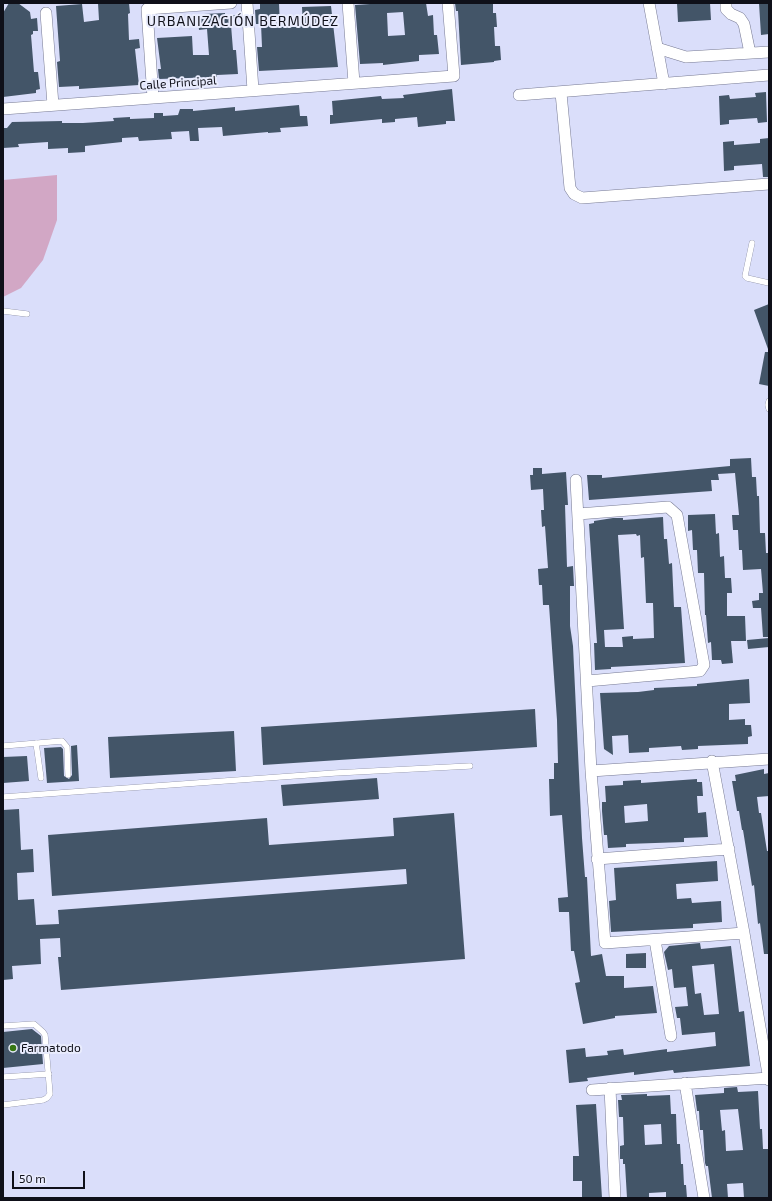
<!DOCTYPE html>
<meta charset="utf-8">
<style>
body{margin:0}
#map{position:relative;width:772px;height:1201px;overflow:hidden;background:#dadefa;font-family:"Exo 2",sans-serif}
canvas{display:block}
.frame{position:absolute;inset:0;border:4px solid #0f1019;pointer-events:none}
.scale{position:absolute;left:12px;top:1171px;width:73px;height:18px;box-sizing:border-box;border:2px solid #0f1019;border-top:0;padding-left:5px;font-size:12px;line-height:14px;white-space:nowrap;color:#0f1019;-webkit-text-stroke:3px #e9ecfd;paint-order:stroke}
</style>
<div id="map">
<canvas width="772" height="1201"></canvas>
<div class="frame"></div>
<div class="scale">50 m</div>
</div>
<script>
const g = document.querySelector('canvas').getContext('2d');
g.lineJoin = 'round';
function fill(path, color) { g.fillStyle = color; g.fill(path, 'evenodd'); }
const poly = rows => new Path2D(rows.map(r => 'M' + r).join(''));
function stroke(path, color, width, dash) { g.strokeStyle = color; g.lineWidth = width; g.lineCap = dash ? 'butt' : 'round'; g.setLineDash(dash || []); g.stroke(path); }
function write(font, color, halo, rows, align = 'center') {
  g.font = font + ' "Exo 2",sans-serif'; g.lineWidth = 4; g.setLineDash([]); g.textBaseline = 'middle'; g.strokeStyle = halo; g.fillStyle = color; for (const [text, x, y, turn = 0] of rows) {
    g.save(); g.translate(x, y); g.rotate((+turn || 0) * Math.PI / 180); g.textAlign = isNaN(turn) ? turn : align; if (halo) g.strokeText(text, 0, 0); g.fillText(text, 0, 0); g.restore();
  }
}
const green = poly([
 [57,175,57,220,43,260,21,288,3,297,3,180]
]);
const building = poly([
 [9,3,18,3,30,12,31,19,37,18,38,31,33,31,33,34,31,35,34,72,38,72,40,89,36,90,36,93,3,97,3,13],
 [98,3,129,3,130,13,128,14,129,40,139,39,140,48,135,49,139,85,79,89,79,86,59,87,57,62,60,61,56,6,82,4,84,22,99,20],
 [260,3,279,3,280,27,303,26,302,7,331,6,338,67,259,71,257,47,262,47,261,24,256,24,255,10,260,9],
 [385,3,426,3,428,16,433,15,434,35,437,35,439,54,419,55,419,61,383,65,383,63,360,64,355,5],
 [403,12,405,35,388,36,387,13],
 [455,3,493,3,493,13,496,13,497,27,494,27,495,46,500,46,501,60,494,61,494,62,461,65,458,11,456,11],
 [677,3,710,3,711,20,678,22],
 [759,3,769,3,769,34,761,35],
 [225,13,225,15,235,15,236,24,231,25,233,50,236,50,238,74,217,75,217,77,159,79,158,69,161,69,157,38,192,36,193,55,209,55,207,29,199,30,198,20,205,17,204,14],
 [452,89,455,121,446,121,446,124,418,127,417,117,395,119,395,122,382,123,382,119,330,124,330,115,333,115,332,101,381,96,382,99,404,98,403,95],
 [766,92,767,122,758,123,757,118,729,120,729,124,720,125,719,96,729,95,730,99,756,97,755,93],
 [299,105,300,116,307,116,308,126,280,128,281,132,268,133,268,132,223,136,222,127,198,128,199,141,190,141,189,131,171,132,172,139,139,141,138,137,122,138,122,142,85,146,85,152,68,153,68,148,48,149,48,142,18,144,19,147,3,148,3,128,7,128,12,122,62,121,62,123,83,123,114,121,113,118,130,117,130,119,154,118,154,113,163,113,163,116,178,115,180,109,193,109,193,111,235,107,235,111],
 [769,138,769,177,763,177,762,164,734,166,734,170,724,171,723,142,734,141,734,145,760,143,760,139],
 [769,304,769,349,768,349,754,310],
 [765,352,769,352,769,386,759,384],
 [751,458,752,477,756,477,757,496,759,496,760,533,765,533,766,553,769,553,769,637,763,637,761,608,753,608,752,601,759,600,759,593,763,593,761,569,743,570,742,550,739,550,738,530,733,530,732,515,739,515,735,473,718,474,719,480,711,480,712,491,589,500,587,475,602,475,602,478,730,466,730,459],
 [533,468,542,468,542,474,566,472,568,505,565,505,567,567,573,566,574,586,570,586,570,626,573,646,582,838,585,877,587,877,591,956,602,954,606,976,624,976,624,988,653,986,657,1013,615,1016,615,1018,583,1024,575,983,580,982,574,951,571,951,569,912,559,912,558,898,568,897,562,815,550,816,549,779,554,779,554,763,558,763,557,720,549,605,543,605,542,585,539,585,538,569,548,568,545,526,542,527,541,510,544,510,543,489,531,490,530,475,533,475],
 [715,514,716,534,719,533,720,557,724,556,725,578,731,578,732,593,727,593,727,616,745,616,746,641,731,641,733,663,722,664,721,660,712,660,711,642,708,643,706,615,705,615,704,573,698,573,697,550,693,550,692,530,688,531,688,515],
 [663,517,664,539,667,539,669,564,672,563,674,607,681,607,685,663,611,667,611,669,595,670,594,643,597,643,589,524,594,523,594,521,613,518,623,518,623,520],
 [636,534,637,536,640,535,641,558,644,557,646,603,653,603,654,638,633,639,633,636,622,637,623,647,605,647,604,630,624,629,618,535],
 [769,638,769,647,748,649,747,640],
 [749,679,750,703,729,704,729,720,745,719,745,725,751,725,752,736,748,737,748,744,698,746,698,749,682,750,681,746,649,748,649,752,629,753,628,735,612,736,613,755,604,749,600,693,638,692,654,690,654,688,697,686,697,684],
 [535,709,537,747,263,765,261,727],
 [234,731,236,771,110,778,108,737],
 [77,745,79,781,47,783,44,748,61,747,63,749,64,776,69,779,72,775,71,746],
 [27,756,29,781,3,783,3,757],
 [764,769,764,774,769,773,769,796,757,797,759,813,761,813,767,851,769,851,769,954,764,954,760,923,758,924,754,885,752,886,743,830,742,830,739,811,737,811,732,781,736,781,735,775],
 [377,778,379,799,283,806,281,785],
 [697,779,697,782,702,782,703,796,697,796,698,813,706,812,708,837,684,838,684,842,626,844,626,847,608,848,607,835,604,835,602,811,602,802,606,802,605,786,623,785,623,781,641,780,641,783],
 [647,804,648,821,625,823,624,806],
 [19,809,21,850,33,849,34,872,17,873,18,900,34,899,36,925,59,924,58,910,407,884,406,869,52,896,48,835,267,818,269,845,394,836,393,818,454,813,465,959,61,990,58,957,61,957,60,938,40,939,41,964,12,966,13,979,3,980,3,810],
 [717,861,718,881,676,884,677,899,691,898,692,903,721,901,722,922,693,924,693,928,611,932,609,901,616,900,614,868],
 [700,943,701,949,731,946,739,1012,744,1011,750,1066,674,1073,673,1070,634,1075,634,1072,587,1078,588,1081,569,1083,566,1050,585,1048,586,1057,608,1055,607,1051,623,1049,624,1055,667,1049,667,1052,716,1046,715,1032,682,1035,680,1018,677,1018,675,1007,688,1006,686,987,674,988,672,969,668,970,664,952,669,946],
 [714,964,719,1014,704,1015,701,993,695,994,692,966],
 [646,953,646,968,626,968,626,954],
 [32,1029,41,1036,43,1064,3,1068,3,1032],
 [737,1087,738,1092,758,1091,760,1129,762,1129,763,1149,769,1149,769,1198,744,1198,743,1183,727,1184,728,1198,712,1198,708,1166,706,1166,705,1163,703,1130,700,1130,699,1111,697,1111,695,1095,724,1093,724,1088],
 [738,1109,743,1150,726,1151,725,1130,722,1131,720,1110],
 [647,1094,647,1096,670,1095,671,1114,676,1114,677,1144,680,1144,681,1164,683,1164,684,1185,686,1185,687,1198,666,1198,666,1192,649,1193,649,1198,627,1198,625,1164,623,1164,623,1159,620,1159,620,1146,624,1145,623,1117,619,1117,618,1100,622,1100,621,1095],
 [661,1124,662,1144,645,1145,644,1125],
 [596,1104,602,1198,582,1198,582,1181,573,1181,573,1156,579,1156,576,1105]
]);
const lane = poly([
 [752,243,745,276,747,278,769,283],
 [3,311,27,314],
 [769,401,768,405,769,409],
 [36,743,41,778],
 [3,746,62,741,67,747,68,775],
 [3,797,335,773,470,766],
 [3,1026,34,1024,43,1032,45,1035,50,1094,47,1098,43,1100,3,1105],
 [3,1077,49,1074]
]);
const street = poly([
 [247,3,253,90],
 [348,3,354,83],
 [649,3,664,84],
 [726,3,726,9,731,14,740,18,744,24,750,53],
 [46,13,53,105],
 [657,48,686,57,769,52],
 [561,93,570,188,574,194,582,198,769,184],
 [519,95,769,75],
 [153,98,147,9,231,3],
 [3,109,454,76,448,3],
 [576,480,591,771,605,943,744,933],
 [578,514,668,507,677,515,704,665,700,671,587,681],
 [712,761,744,933,769,1080],
 [591,771,769,759],
 [597,859,729,849],
 [655,940,671,1036],
 [685,1083,704,1198],
 [610,1088,615,1198],
 [592,1090,769,1078]
]);
const markers = [
 [13,1048,4,"#377713"]
];
const streetNames = [
 ["Calle Principal",178,83,-4]
];
const poiNames = [
 ["Farmatodo",21,1048]
];
const quarterNames = [
 ["URBANIZACIÓN BERMÚDEZ",243,21]
];
fill(green, '#d2a7c5');
fill(building, '#435568');
stroke(lane, '#777a93', 6);
stroke(street, '#777a93', 12);
stroke(lane, '#fff', 5.5);
stroke(street, '#fff', 11);
for (const [x, y, r, color] of markers) { const dot = new Path2D(); dot.arc(x, y, r, 0, 2 * Math.PI); g.fillStyle = color; g.fill(dot); stroke(dot, '#e9ecfd', 1.5); }
write('12px', '#0f1019', '#e9ecfd', streetNames);
write('12px', '#0f1019', '#e9ecfd', poiNames, 'left');
g.letterSpacing = '1px';
write('14px', '#0f1019', '#e9ecfd', quarterNames);
g.letterSpacing = '0px';
</script>
